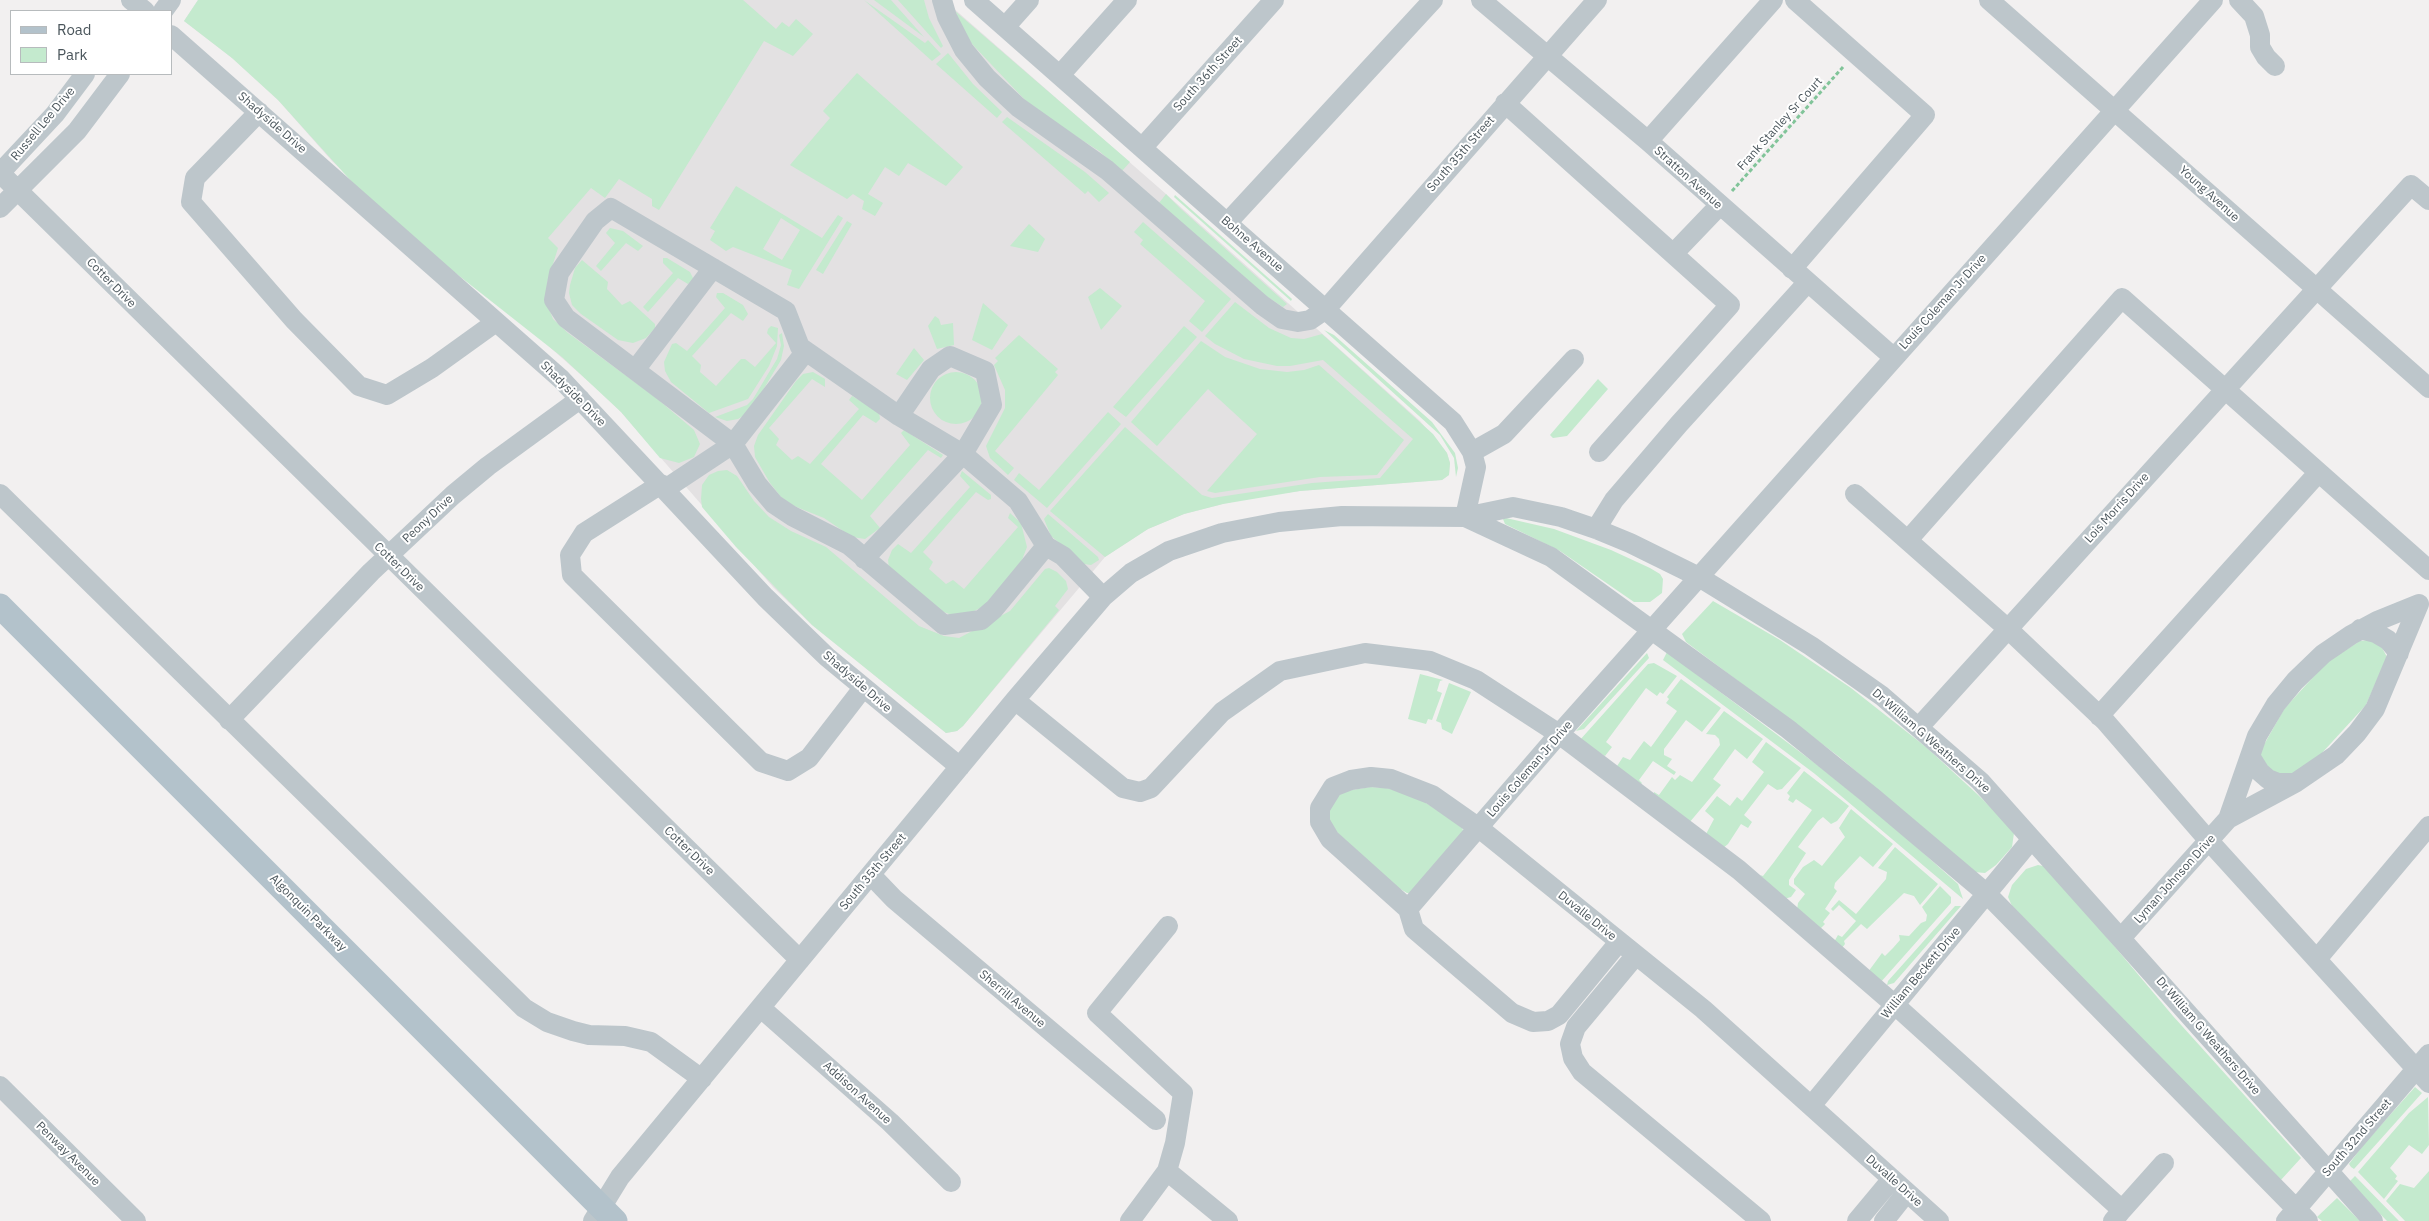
<!DOCTYPE html>
<style>
body{margin:0}
#map{position:relative;width:2429px;height:1221px;overflow:hidden;background:#f2f0f0;font-family:"IBM Plex Sans",sans-serif}
canvas{display:block}
.legend{position:absolute;left:10px;top:10px;width:162px;height:65px;box-sizing:border-box;background:#fff;border:1px solid #b7bbbd;margin:0;padding:6px 9px;list-style:none;font-size:15px;color:#4a555b}
.legend li{display:flex;align-items:center;gap:10px;height:25px}
.legend b{width:25px;border:1px solid #b7bbbd}
</style>
<div id="map">
<canvas width="2429" height="1221"></canvas>
<ul class="legend">
<li><b style="height:6px;background:#b3c2cb"></b>Road</li>
<li><b style="height:14px;background:#c4eace"></b>Park</li>
</ul>
</div>
<script>
const g = document.querySelector('canvas').getContext('2d');
g.lineJoin = 'round';
function fill(path, color) { g.fillStyle = color; g.fill(path, 'evenodd'); }
const poly = rows => new Path2D(rows.map(r => 'M' + r).join(''));
function stroke(path, color, width, dash) { g.strokeStyle = color; g.lineWidth = width; g.lineCap = dash ? 'butt' : 'round'; g.setLineDash(dash || []); g.stroke(path); }
function write(font, color, halo, rows, align = 'center') {
  g.font = font + ' "IBM Plex Sans",sans-serif'; g.lineWidth = 4; g.setLineDash([]); g.textBaseline = 'middle'; g.strokeStyle = halo; g.fillStyle = color; for (const [text, x, y, turn = 0] of rows) {
    g.save(); g.translate(x, y); g.rotate((+turn || 0) * Math.PI / 180); g.textAlign = isNaN(turn) ? turn : align; if (halo) g.strokeText(text, 0, 0); g.fillText(text, 0, 0); g.restore();
  }
}
const education = poly([
 [198,0,944,0,1166,194,1420,421,1447,453,1450,463,1449,475,1442,480,1300,491,1246,498,1184,514,1148,529,1105,557,963,726,957,731,946,733,812,625,773,587,621,412,597,389,527,327,425,249,332,161,278,100,232,58,184,21]
]);
const green = poly([
 [198,0,743,0,776,29,782,22,789,27,796,19,813,34,793,56,764,41,659,210,652,206,652,199,619,179,605,198,591,188,548,238,558,248,547,283,547,304,553,319,568,333,655,397,694,430,700,444,694,457,679,463,660,458,621,412,562,357,425,249,361,192,278,100,232,58,184,21],
 [864,0,925,43,928,40,941,54,932,61],
 [874,0,891,0,924,37],
 [898,0,924,0,929,18,943,46,941,48],
 [955,11,1130,162,1122,171,1099,151,1060,126,1025,100,972,44,965,34],
 [948,53,973,84,1002,112,997,118,936,64],
 [857,73,963,167,946,186,908,163,899,176,885,167,868,194,883,203,875,216,862,209,864,201,853,194,847,199,790,165,830,118,823,111],
 [1007,117,1085,172,1109,193,1099,202,1088,191,1085,194,1002,122],
 [736,186,822,238,838,215,843,218,799,289,787,285,792,270,733,247,726,251,710,240,715,231,710,228],
 [781,218,800,230,782,260,763,249],
 [1166,194,1181,209,1287,304,1283,307,1266,296,1159,203],
 [1175,195,1292,299,1291,301,1174,197],
 [847,221,852,224,823,274,816,270],
 [1143,222,1231,299,1202,332,1189,321,1205,301,1140,244,1143,240,1134,232],
 [1029,224,1045,239,1038,252,1010,246],
 [610,228,623,231,643,246,638,251,626,243,601,271,596,266,615,243,606,233],
 [663,258,667,258,690,272,694,280,688,284,678,278,648,312,643,307,673,273,663,263],
 [582,260,608,282,607,289,622,305,630,301,655,324,655,328,646,338,633,343,618,340,581,314,572,305,569,293,570,285,575,268],
 [1100,288,1122,306,1101,330,1088,297],
 [717,293,723,293,743,305,748,314,743,321,731,313,692,356,701,365,700,372,716,386,741,359,745,359,755,367,776,343,767,333,768,329,771,326,778,328,777,346,769,366,748,399,709,413,671,382,665,371,664,362,672,344,676,343,687,351,725,308,716,297],
 [1235,302,1269,328,1291,338,1304,339,1322,334,1433,434,1447,453,1450,463,1449,475,1442,480,1300,491,1223,504,1184,514,1148,529,1105,557,1050,511,1125,427,1202,495,1212,498,1312,483,1380,478,1413,439,1323,360,1290,366,1277,366,1244,359,1215,344,1205,336],
 [983,303,1008,325,992,350,972,340],
 [935,316,939,319,941,325,953,323,954,345,937,349,928,326],
 [1184,326,1197,337,1126,417,1113,407],
 [1324,330,1334,335,1432,422,1455,453,1458,468,1456,477,1454,458,1440,435],
 [782,333,784,346,781,360,760,395,743,416,738,419,727,421,715,417,747,405,753,399,777,359,781,345,779,335],
 [1019,335,1058,369,1055,372,1058,375,995,451,1014,468,1008,475,990,458,986,446,1005,408,1005,390,994,365,998,361,995,358],
 [1201,341,1225,357,1260,369,1287,372,1304,370,1319,365,1404,440,1377,475,1320,477,1215,493,1207,491,1257,434,1208,389,1157,446,1131,422],
 [914,348,924,360,907,380,896,374],
 [813,372,825,379,825,387,812,379,769,428,779,439,776,445,792,460,798,456,810,464,859,409,849,400,852,396,879,412,880,419,876,423,863,415,821,464,862,500,910,445,901,433,904,430,943,455,941,458,928,450,870,516,880,528,865,539,852,537,824,518,794,506,781,497,770,483,755,457,754,446,758,435,796,381,803,374],
 '930 398a26 26 0 1 1 52 0a26 26 0 1 1-52 0Z',
 [1598,379,1608,389,1567,436,1553,438,1550,435],
 [1108,412,1121,424,1047,508,1014,480,1019,473,1039,490],
 [727,470,737,476,754,501,769,517,791,531,826,547,919,626,944,636,959,638,1010,611,1045,569,1049,568,1057,572,1066,581,1068,589,1055,606,1059,610,963,726,957,731,946,733,812,625,736,547,702,507,701,499,702,485,709,475,718,471],
 [962,471,991,495,991,499,988,500,976,492,923,552,933,562,929,569,946,584,953,580,964,589,1018,527,1008,518,1010,513,1021,523,1027,547,1020,565,984,606,968,614,952,615,938,610,889,568,888,560,892,550,898,544,911,553,970,487,960,476],
 [1048,514,1098,557,1099,560,1091,565,1084,564,1051,536,1044,519],
 [1506,518,1554,529,1611,550,1650,568,1660,574,1663,579,1662,593,1650,602,1634,602,1560,551,1505,524,1503,519],
 [1713,601,1780,640,1851,688,1926,747,1976,793,2007,823,2014,833,2012,847,1996,865,1985,873,1974,872,1838,756,1686,642,1682,634],
 [2369,640,2381,646,2387,657,2366,705,2321,754,2292,774,2272,773,2261,756,2261,750,2284,709,2327,662,2360,641],
 [1667,652,1820,767,1893,826,1958,884,1963,899,1815,774,1663,660],
 [1647,653,1649,658,1584,729,1576,731],
 [1654,663,1677,676,1663,694,1660,692,1657,696,1646,688,1606,742,1612,747,1605,756,1579,741,1648,664],
 [1420,674,1443,680,1440,681,1437,691,1442,693,1432,720,1428,719,1426,724,1408,719],
 [1681,679,1721,708,1702,732,1686,720,1664,749,1664,755,1672,759,1667,766,1676,772,1674,775,1653,761,1639,780,1642,783,1639,786,1617,766,1623,757,1630,760,1644,741,1651,747,1654,743,1677,711,1666,703,1669,699,1667,697],
 [1449,683,1471,692,1452,734,1442,729,1441,723,1436,721],
 [1724,711,1763,739,1747,759,1735,749,1713,779,1721,785,1689,823,1653,797,1654,792,1659,795,1672,777,1675,780,1680,775,1692,782,1720,745,1719,739,1715,735,1706,734],
 [1766,742,1801,768,1782,789,1777,790,1768,784,1744,815,1752,822,1748,828,1741,824,1728,844,1722,849,1705,836,1714,819,1705,811,1717,796,1730,806,1737,797,1742,801,1764,772,1752,762],
 [1804,771,1849,806,1837,821,1831,824,1823,817,1818,821,1798,847,1806,853,1789,880,1789,885,1796,890,1791,897,1784,899,1760,875,1763,876,1774,862,1812,810,1796,799,1793,803,1788,800,1790,796,1787,793],
 [1370,787,1386,788,1414,795,1462,826,1463,831,1412,893,1407,893,1397,887,1330,826,1329,809,1335,797,1346,791],
 [1851,809,1893,844,1873,867,1860,856,1835,883,1834,888,1837,891,1825,909,1830,913,1823,922,1825,924,1820,929,1797,910,1798,903,1805,894,1794,884,1794,879,1803,867,1814,860,1822,866,1845,837,1839,828],
 [1895,847,1938,884,1920,905,1914,896,1904,893,1867,929,1861,924,1844,941,1845,944,1842,948,1834,942,1838,935,1842,937,1856,921,1839,905,1833,911,1831,909,1839,900,1856,914,1886,879,1887,872,1878,868],
 [2038,865,2043,866,2057,878,2173,1016,2301,1158,2280,1181,2012,906,2008,897,2012,885,2026,869],
 [1940,886,1951,897,1951,903,1880,983,1868,972,1882,953,1885,956,1893,948,1900,940,1899,935,1909,936,1921,923,1926,921,1927,915,1922,907],
 [1955,906,1961,906,1894,983,1887,985,1888,981],
 [2415,1087,2422,1093,2354,1169,2351,1167,2349,1164,2364,1144],
 [2428,1097,2429,1145,2422,1154,2409,1145,2390,1168,2397,1176,2395,1179,2398,1181,2384,1199,2358,1172,2409,1113],
 [2429,1171,2429,1221,2405,1221,2386,1201,2400,1184,2414,1188],
 [2355,1176,2399,1221,2387,1221,2349,1182],
 [2337,1198,2360,1221,2322,1221,2317,1217]
]);
const path = poly([
 [1732,191,1843,67]
]);
const minor = poly([
 [131,0,145,11],
 [942,0,947,17,964,50,987,78,1018,107,1107,170,1262,305,1282,319,1298,322,1310,320,1326,309,1597,0],
 [974,0,1453,422,1472,452,1476,467,1465,517],
 [1481,0,1648,141,1893,357],
 [1989,0,2429,388],
 [2239,0,2254,16,2260,35,2260,47,2266,57,2275,66],
 [163,11,171,0],
 [1005,27,1029,0],
 [171,35,561,379,765,597,827,657,960,767],
 [1060,75,1127,0],
 [1505,103,1730,305,1599,452],
 [259,112,195,178,191,202,294,320,359,386,387,395,432,368,496,322],
 [1648,141,1773,0],
 [1142,148,1274,0],
 [0,173,800,960],
 [0,173,55,114,85,74],
 [0,208,77,131,120,74],
 [1227,223,1433,0],
 [1674,253,1719,206],
 [1792,269,1925,115,1795,0],
 [635,370,713,268],
 [1472,452,1504,434,1574,359],
 [661,484,584,533,570,555,572,575,761,762,788,771,809,758,863,688],
 [665,489,733,444,806,351],
 [0,494,524,1008,547,1022,573,1031,589,1035,625,1036,651,1042,702,1079],
 [1855,494,2008,629,2105,721,2209,841,2429,1083],
 [1465,517,1551,557,1788,729,1871,796,1987,894,2308,1221],
 [1596,529,1614,500,1679,424,1807,283],
 [1908,540,2122,298,2429,570],
 [1046,546,994,609,981,620,944,625,849,545,792,516,774,504,757,484,733,444,566,318,554,300,559,273,595,221,611,208,786,311,800,347,899,416,963,454,1018,501,1046,546,1063,556,1103,597],
 [864,559,963,454,992,405,985,371,950,356,931,369,899,416],
 [2360,629,2376,633,2388,640,2399,653],
 [1015,700,1123,788,1140,792,1151,788,1222,712,1280,671,1365,653,1430,661,1476,680,1559,734,1739,870,1895,1005,2122,1210,2113,1221],
 [2099,716,2318,473],
 [229,720,371,572,453,495,488,466,580,399],
 [1919,727,2411,185,2429,200],
 [2250,756,2260,772,2268,779,2278,783,2295,783],
 [871,875,894,899,1156,1120],
 [1408,909,1559,734,2213,0],
 [1408,909,1330,839,1320,822,1320,808,1333,787,1351,780,1371,777,1391,779,1432,795,1479,828,1703,1009,1939,1221],
 [1408,909,1414,929,1512,1013,1533,1022,1548,1021,1559,1015,1619,942],
 [2121,938,2228,819,2295,783,2336,755,2357,733,2375,709,2419,604,2377,621,2351,635,2323,654,2295,681,2276,704,2257,736,2228,819],
 [1636,955,1576,1027,1570,1044,1573,1058,1582,1072,1761,1221],
 [2317,959,2429,826],
 [761,1008,890,1122,951,1182],
 [0,1086,136,1221],
 [1811,1106,2031,840],
 [1167,1171,1175,1143,1183,1093,1097,1013,1168,926],
 [2122,1210,2164,1163],
 [593,1221,620,1177,1015,700,1103,597,1131,573,1169,551,1222,533,1279,522,1342,516,1465,517,1513,507,1561,517,1596,529,1630,543,1699,577,1811,646,1882,696,1980,781,2373,1221],
 [1130,1221,1167,1171,1228,1221],
 [1857,1221,1892,1179],
 [1884,1221,1907,1192],
 [2286,1221,2429,1054]
]);
const major = poly([
 [0,606,615,1221]
]);
const streetNames = [
 ["South 36th Street",1208,74,-48],
 ["Shadyside Drive",272,123,41],
 ["Russell Lee Drive",43,124,-50],
 ["Frank Stanley Sr Court",1780,124,-48],
 ["South 35th Street",1461,154,-49],
 ["Stratton Avenue",1688,178,42],
 ["Young Avenue",2209,194,42],
 ["Bohne Avenue",1252,244,41],
 ["Cotter Drive",111,283,45],
 ["Louis Coleman Jr Drive",1943,302,-48],
 ["Shadyside Drive",573,394,45],
 ["Lois Morris Drive",2117,508,-48],
 ["Peony Drive",428,519,-43],
 ["Cotter Drive",399,567,44],
 ["Shadyside Drive",857,682,41],
 ["Dr William G Weathers Drive",1931,741,41],
 ["Louis Coleman Jr Drive",1530,769,-49],
 ["Cotter Drive",689,851,44],
 ["South 35th Street",873,872,-50],
 ["Lyman Johnson Drive",2175,879,-48],
 ["Algonquin Parkway",308,913,45],
 ["Duvalle Drive",1587,916,39],
 ["William Beckett Drive",1921,973,-50],
 ["Sherrill Avenue",1012,999,40],
 ["Dr William G Weathers Drive",2208,1036,49],
 ["Addison Avenue",857,1093,42],
 ["South 32nd Street",2357,1138,-49],
 ["Penway Avenue",68,1154,45],
 ["Duvalle Drive",1894,1181,42]
];
fill(education, '#e3e1e2');
fill(green, '#c4eace');
stroke(path, '#81c499', 3, [4, 2.5]);
stroke(minor, '#bdc6cb', 20);
stroke(major, '#b3c2cb', 25);
write('12px', '#4a555b', '#fff', streetNames);
</script>
